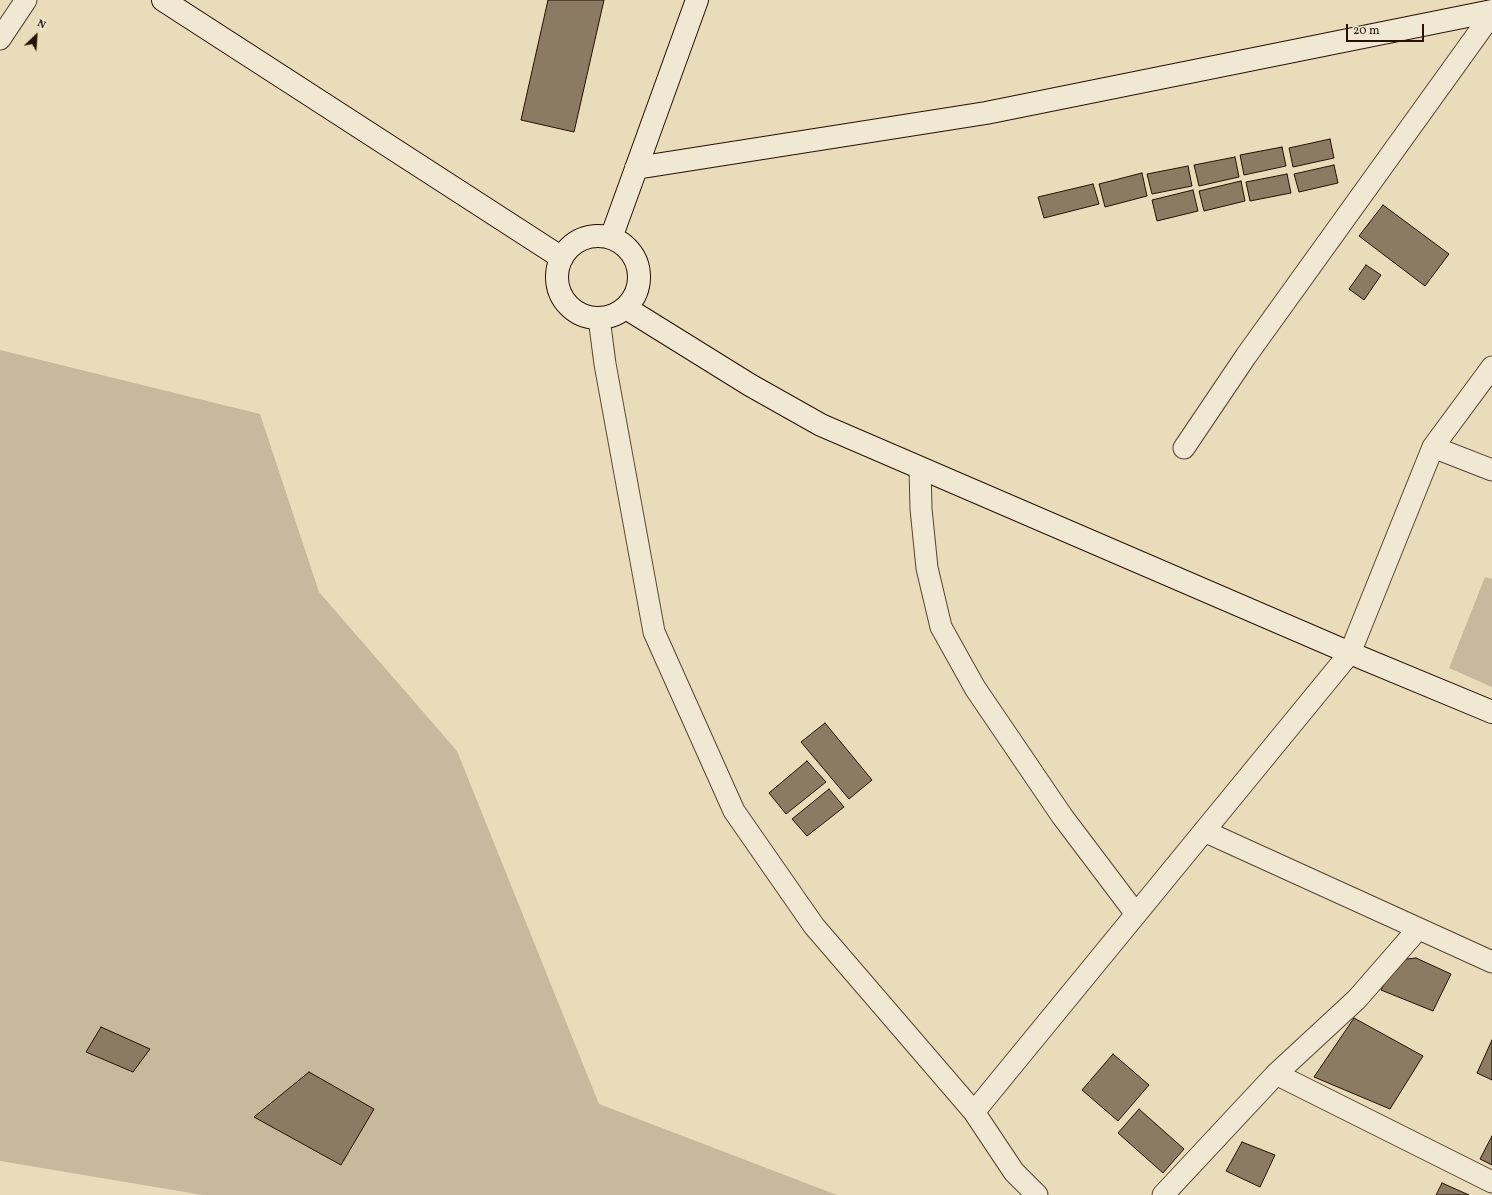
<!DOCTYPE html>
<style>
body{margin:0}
#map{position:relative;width:1492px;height:1195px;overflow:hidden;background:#e8dcbb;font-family:Vollkorn,serif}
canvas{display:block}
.north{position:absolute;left:16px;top:16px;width:40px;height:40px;-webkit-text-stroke:3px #f0e8d3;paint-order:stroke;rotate:25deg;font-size:11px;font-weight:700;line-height:16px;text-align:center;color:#271102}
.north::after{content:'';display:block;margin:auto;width:14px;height:18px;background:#271102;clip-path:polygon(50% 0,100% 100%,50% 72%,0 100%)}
.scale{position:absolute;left:1346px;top:24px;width:78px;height:18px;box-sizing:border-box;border:2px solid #271102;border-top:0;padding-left:5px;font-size:12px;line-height:14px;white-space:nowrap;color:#271102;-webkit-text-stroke:3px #f0e8d3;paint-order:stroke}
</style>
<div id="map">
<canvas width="1492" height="1195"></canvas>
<div class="north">N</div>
<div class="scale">20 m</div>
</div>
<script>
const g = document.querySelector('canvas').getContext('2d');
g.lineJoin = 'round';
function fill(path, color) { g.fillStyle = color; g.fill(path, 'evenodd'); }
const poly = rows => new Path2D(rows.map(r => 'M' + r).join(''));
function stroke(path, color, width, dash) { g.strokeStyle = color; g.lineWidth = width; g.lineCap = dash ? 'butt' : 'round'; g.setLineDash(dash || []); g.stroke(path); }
const green = poly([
 [0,350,260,414,319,592,457,751,599,1104,837,1195,203,1195,0,1161],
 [1485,577,1492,579,1492,687,1449,668]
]);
const building = poly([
 [548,0,604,0,574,132,521,120,548,0],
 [1330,139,1334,158,1293,167,1289,148,1330,139],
 [1282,147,1286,166,1244,175,1240,155,1282,147],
 [1235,157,1239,177,1199,186,1194,165,1235,157],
 [1334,165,1338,183,1299,192,1294,174,1334,165],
 [1188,166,1192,186,1152,194,1147,174,1188,166],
 [1142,173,1147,196,1105,207,1099,184,1142,173],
 [1287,174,1291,193,1250,201,1246,182,1287,174],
 [1241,181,1245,201,1204,211,1199,191,1241,181],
 [1093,184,1099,204,1044,218,1038,197,1093,184],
 [1193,190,1198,211,1157,221,1152,200,1193,190],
 [1383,205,1449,254,1425,286,1359,236,1383,205],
 [1366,265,1381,275,1364,300,1349,289,1366,265],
 [825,723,872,780,849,799,801,742,825,723],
 [807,761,826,782,786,814,769,793,807,761],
 [829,789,844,807,807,836,792,819,829,789],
 [1416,958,1451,974,1433,1011,1381,990,1397,960,1416,958],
 [1354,1018,1423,1056,1390,1109,1314,1077,1354,1018],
 [101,1027,150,1049,133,1072,86,1052,101,1027],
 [1492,1040,1492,1080,1477,1073,1492,1040],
 [1113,1054,1149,1085,1118,1121,1082,1090,1113,1054],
 [309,1072,374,1109,341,1165,254,1117,309,1072],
 [1139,1109,1184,1149,1163,1173,1118,1133,1139,1109],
 [1492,1136,1492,1165,1480,1159,1492,1136],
 [1242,1142,1275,1155,1260,1187,1226,1171,1242,1142],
 [1442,1183,1469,1195,1436,1195,1442,1183]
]);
const street = poly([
 [0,39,26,0],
 [599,318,605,364,654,632,734,811,814,926,974,1112,1014,1172,1037,1195],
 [1433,447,1492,470],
 [1184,448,1246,356,1492,14],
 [920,468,921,509,927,568,941,627,975,688,1062,816,1136,914],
 [1204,831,1492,962],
 [1276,1074,1492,1182],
 [974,1112,1350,653,1433,447,1492,367],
 [1163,1195,1276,1074,1357,999,1418,929]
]);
const secondary = poly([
 [163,0,562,258],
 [636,168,986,113,1492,11],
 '557 277a41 41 0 1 1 82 0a41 41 0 1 1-82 0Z',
 [611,238,697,0],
 [626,308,750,385,821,425,1350,653,1492,712]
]);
fill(green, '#c7b99c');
fill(building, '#8b7b62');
stroke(building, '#271102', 1);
stroke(street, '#574430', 23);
stroke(secondary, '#271102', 24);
stroke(street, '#f0e8d3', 21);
stroke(secondary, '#f0e8d3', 22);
</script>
